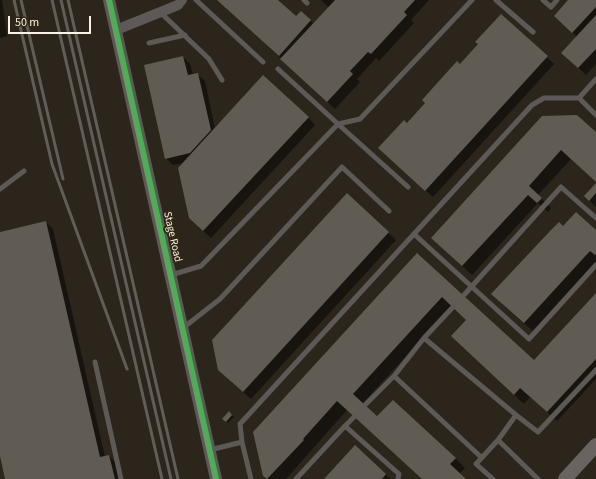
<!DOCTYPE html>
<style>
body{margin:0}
#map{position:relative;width:596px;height:479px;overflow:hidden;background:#2b251b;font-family:"Source Sans 3",sans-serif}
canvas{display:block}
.scale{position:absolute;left:8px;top:16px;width:83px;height:18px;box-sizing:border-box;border:2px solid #f9f2e6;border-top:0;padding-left:5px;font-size:12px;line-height:14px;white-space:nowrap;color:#f9f2e6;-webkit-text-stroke:3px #322714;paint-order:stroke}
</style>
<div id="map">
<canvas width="596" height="479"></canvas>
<div class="scale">50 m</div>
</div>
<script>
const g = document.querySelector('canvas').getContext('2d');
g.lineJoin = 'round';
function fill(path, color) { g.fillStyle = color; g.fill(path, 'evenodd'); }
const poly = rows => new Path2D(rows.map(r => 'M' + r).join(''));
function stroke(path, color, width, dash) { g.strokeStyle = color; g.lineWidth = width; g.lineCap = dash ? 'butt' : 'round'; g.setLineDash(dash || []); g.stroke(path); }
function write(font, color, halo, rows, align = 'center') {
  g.font = font + ' "Source Sans 3",sans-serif'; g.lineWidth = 4; g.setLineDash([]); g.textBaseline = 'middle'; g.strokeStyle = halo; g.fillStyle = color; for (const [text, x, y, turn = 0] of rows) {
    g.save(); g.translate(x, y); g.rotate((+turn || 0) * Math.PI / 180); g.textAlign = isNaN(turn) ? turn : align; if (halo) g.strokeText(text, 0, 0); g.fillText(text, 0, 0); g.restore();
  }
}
const shadow = poly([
 [0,0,2,0,7,36,0,38],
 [219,0,276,0,296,18,301,12,314,24,329,8,321,0,429,0,411,20,414,23,379,61,376,58,357,79,360,82,335,109],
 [570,0,596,0,596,64,586,75,570,60,577,37,556,16],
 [183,57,190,64,193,75,197,74,205,81,215,129,308,117,315,125,211,238,198,226,184,163,173,165,166,158],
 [547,57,554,64,433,197,386,155,407,124,460,66],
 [543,117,596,134,596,182,571,159,538,195,551,208,548,212,538,203,472,275,442,247],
 [596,184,596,207,585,196],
 [347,194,396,240,251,399,227,378],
 [46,222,53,229,105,457,109,456,116,463,120,479,6,479,0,451,0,233],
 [563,227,596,232,596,265,534,332,502,304],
 [417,254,534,361,596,294,596,379,557,421,530,397,524,404,462,346,467,320,452,306,362,404,377,418,455,458,465,468,459,474,465,479,423,479,347,410,286,479,268,479,264,475],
 [229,413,234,417,228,423,223,419],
 [355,447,386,475,390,479,325,479]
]);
const building = poly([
 [217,0,278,0,296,16,301,11,311,20,279,56],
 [335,0,415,0,404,12,407,15,371,54,368,52,350,71,353,74,327,102,280,59],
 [568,0,596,0,596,7,572,33,554,16],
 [501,14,548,56,425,191,378,148,404,120,407,123,425,103,422,100,457,61,460,64,478,44,475,42],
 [596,15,596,49,578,68,561,53],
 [183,56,188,75,198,73,211,130,190,153,165,159,144,65],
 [263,75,309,117,203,231,189,218,178,168],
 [577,115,596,132,596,182,561,150,529,186,542,198,537,203,528,195,462,266,431,238,542,116],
 [596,183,596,193,589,201,584,196],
 [347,193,389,232,243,392,218,370,212,340],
 [576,212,596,230,596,254,595,255,590,251,524,323,491,294,550,231,559,222,563,226],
 [46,221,100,457,109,455,115,479,5,479,0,456,0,232],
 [417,253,534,360,596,293,596,359,547,412,520,388,514,395,451,336,466,320,442,297,353,394,377,416,393,400,456,458,450,464,466,479,422,479,337,401,303,439,304,440,267,479,263,476,253,432],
 [229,411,232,415,226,422,222,419],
 [355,445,386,474,382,479,324,479]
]);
const service = poly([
 [196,0,263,62],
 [304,0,307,3],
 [496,0,533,32],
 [543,0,551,7,557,0],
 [160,12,209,59,222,80],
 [149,43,185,35],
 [278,69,338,124,360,119,472,0],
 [579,98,596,79],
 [0,189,24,171],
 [414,234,529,339,596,265],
 [171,275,201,266,338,124,408,187],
 [464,295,561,187,596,218],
 [183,328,220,299,342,167,389,211],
 [424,338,453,307],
 [95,362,121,479],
 [365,405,394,376],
 [345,426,354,417],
 [210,450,242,442],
 [481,457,394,376,424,338,516,415],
 [251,479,242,442,240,424,532,105,544,98,579,98,596,115],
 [296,479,345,426,399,474,398,479],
 [493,479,476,464,498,440],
 [538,479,498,440,516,415,538,432,596,370]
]);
const minor = poly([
 [116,30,178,5,182,0]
]);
const tertiary = poly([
 [109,0,216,479]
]);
const secondary = poly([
 [565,479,596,445]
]);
const rail = poly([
 [14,0,52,164,127,369],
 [21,0,63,179],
 [52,0,162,479],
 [61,0,171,479],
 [68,0,178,479]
]);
const cycleway = poly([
 [109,0,216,479]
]);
const streetNames = [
 ["Stage Road",172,237,77]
];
fill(shadow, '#0007');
fill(building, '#615c53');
stroke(service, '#5d5956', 5);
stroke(minor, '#5d5956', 10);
stroke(tertiary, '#5d5956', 12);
stroke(secondary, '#696461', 14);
stroke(rail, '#625d58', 3);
stroke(cycleway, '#51ab58', 6);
write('11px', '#f9f2e6', '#322714', streetNames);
</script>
